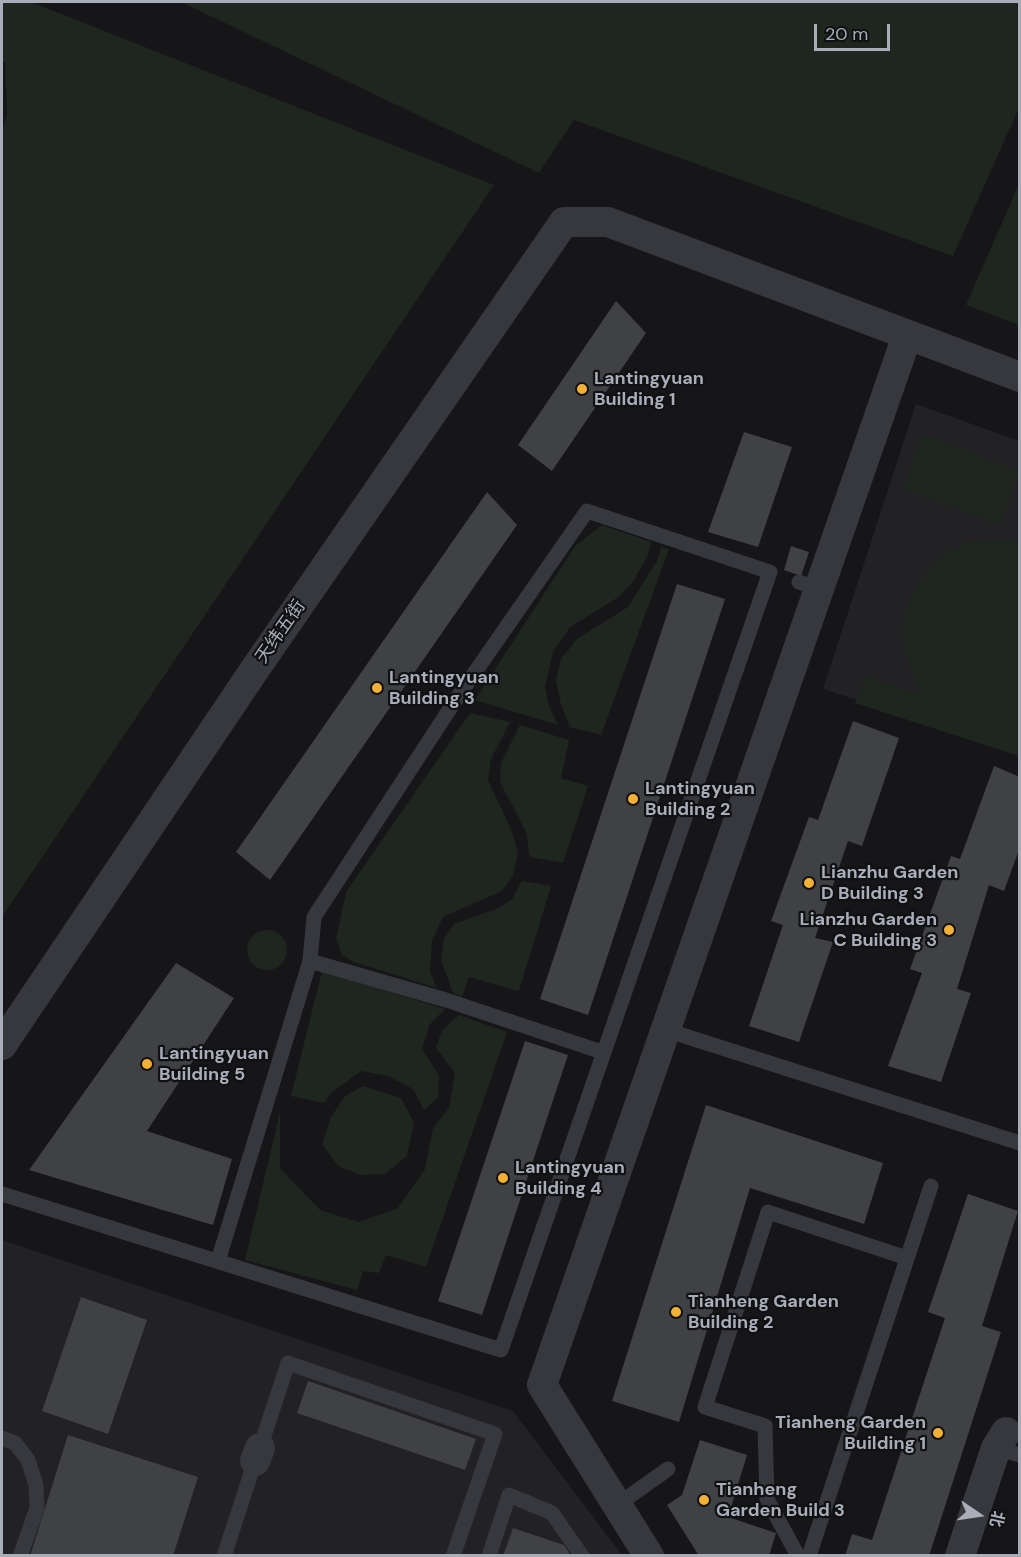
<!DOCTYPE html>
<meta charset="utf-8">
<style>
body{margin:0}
#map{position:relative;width:1021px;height:1557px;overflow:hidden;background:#161618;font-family:"DM Sans","Noto Sans SC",sans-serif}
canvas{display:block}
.frame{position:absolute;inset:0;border:3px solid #a8adb8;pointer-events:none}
.north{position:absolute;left:949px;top:1485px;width:60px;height:60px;-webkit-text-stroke:4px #111113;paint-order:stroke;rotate:103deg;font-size:16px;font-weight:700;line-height:24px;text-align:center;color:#a8adb8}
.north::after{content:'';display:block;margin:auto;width:21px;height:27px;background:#a8adb8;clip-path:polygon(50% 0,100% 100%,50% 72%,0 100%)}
.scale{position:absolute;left:814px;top:24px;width:76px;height:27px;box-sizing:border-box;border:3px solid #a8adb8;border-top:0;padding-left:8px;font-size:18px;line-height:21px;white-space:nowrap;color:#a8adb8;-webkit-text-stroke:4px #111113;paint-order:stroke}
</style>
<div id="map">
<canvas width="1021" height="1557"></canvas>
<div class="frame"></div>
<div class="north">北</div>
<div class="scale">20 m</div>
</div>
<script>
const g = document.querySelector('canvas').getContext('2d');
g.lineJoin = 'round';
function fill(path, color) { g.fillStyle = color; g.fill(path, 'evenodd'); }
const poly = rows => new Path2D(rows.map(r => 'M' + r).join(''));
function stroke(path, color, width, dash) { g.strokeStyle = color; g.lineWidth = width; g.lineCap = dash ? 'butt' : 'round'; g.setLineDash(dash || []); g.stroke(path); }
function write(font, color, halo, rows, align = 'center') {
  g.font = font + ' "DM Sans","Noto Sans SC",sans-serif'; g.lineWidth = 4.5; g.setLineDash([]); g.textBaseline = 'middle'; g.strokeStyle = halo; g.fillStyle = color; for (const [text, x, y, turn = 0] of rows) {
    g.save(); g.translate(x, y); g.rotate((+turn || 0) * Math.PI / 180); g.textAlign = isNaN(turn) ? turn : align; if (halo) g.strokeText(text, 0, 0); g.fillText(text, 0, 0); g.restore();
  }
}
const built = poly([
 [916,404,1019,441,1019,753,823,689],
 [2,1240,513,1411,622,1555,2,1556]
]);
const green = poly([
 [2,2,31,2,494,185,2,917,2,131,7,114,5,62,2,61],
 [181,2,1019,2,1019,108,953,256,574,120,539,173],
 [1019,184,1019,325,966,305],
 [922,434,1019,471,1001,525,903,489],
 [602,525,651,542,648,555,634,580,620,596,570,627,553,652,545,687,549,706,558,725,475,700,575,546],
 [986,539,1012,541,1019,543,1019,756,855,703,865,676,923,696,904,652,903,628,907,606,922,579,942,555,962,544],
 [661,547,669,549,601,735,570,727,561,705,556,680,561,659,577,639,628,607,658,559],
 [470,713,510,722,491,759,488,780,511,829,518,852,513,876,502,891,443,917,432,940,430,972,437,988,354,962,342,955,336,939,346,892],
 [520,725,569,740,561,778,588,786,563,863,530,857,526,832,500,782,501,763],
 [522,881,551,886,519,991,469,977,462,997,453,993,441,960,444,939,454,924,499,908,512,899],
 '247 950a20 20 0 1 1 40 0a20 20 0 1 1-40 0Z',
 [322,971,445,1009,430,1024,422,1049,439,1075,438,1098,424,1110,413,1089,388,1076,361,1071,331,1093,324,1103,291,1096],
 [459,1015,507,1032,426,1267,386,1255,379,1273,363,1271,357,1290,245,1260,280,1112,280,1168,320,1210,359,1222,398,1208,425,1169,433,1128,449,1108,455,1073,436,1048,442,1030],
 [363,1086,401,1098,414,1123,407,1156,385,1174,361,1175,338,1166,322,1144,331,1117,345,1096]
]);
const building = poly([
 [616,301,646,333,552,471,518,445],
 [744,432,792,447,758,547,708,532],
 [487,492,517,525,270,880,236,852],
 [791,546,809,552,801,576,784,570],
 [677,584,725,599,588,1015,540,999],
 [853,721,899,738,862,846,848,841,815,938,833,942,799,1042,749,1026,783,925,771,921,809,817,818,820],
 [994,766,1020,777,1020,847,1004,891,989,885,957,989,971,993,941,1082,888,1066,922,973,910,969,951,856,960,859],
 [176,963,234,998,147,1131,232,1159,213,1225,29,1170],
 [525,1041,568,1055,482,1315,438,1301],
 [706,1105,883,1163,864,1224,750,1188,679,1422,612,1401],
 [968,1194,1018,1211,982,1326,1001,1332,929,1556,845,1556,852,1534,872,1540,945,1318,928,1312],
 [81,1297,147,1320,108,1434,42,1411],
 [308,1381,476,1439,465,1470,297,1413],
 [68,1435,198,1477,173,1556,30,1556],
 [700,1440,747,1455,728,1517,776,1533,769,1556,699,1556,667,1505,682,1495],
 [513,1528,564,1545,571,1556,503,1556]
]);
const service = poly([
 [799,582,819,589],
 [666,1030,1020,1143],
 [2,1194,501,1350,770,572,587,511,455,701,314,917,310,961],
 [218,1261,310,961,446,1000,602,1052],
 [2,1438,15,1443,28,1460,36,1485,37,1508,20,1556],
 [260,1448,288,1363,495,1434,453,1556],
 [996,1448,1020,1455],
 [617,1505,668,1469],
 [224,1556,255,1461],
 [489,1556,509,1495,552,1513,582,1556],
 [798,1556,767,1499,765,1426,705,1407,768,1212,907,1258],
 [809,1556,931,1186]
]);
const minor = poly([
 [2,1045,255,669,564,222,608,222,1020,377],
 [255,1461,260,1448],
 [649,1556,542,1385,907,336],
 [960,1556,996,1448,1006,1432]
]);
const markers = [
 [582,389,6,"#f2b134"],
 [377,688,6,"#f2b134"],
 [633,799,6,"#f2b134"],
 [809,883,6,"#f2b134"],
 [949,930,6,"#f2b134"],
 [147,1064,6,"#f2b134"],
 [503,1178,6,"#f2b134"],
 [676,1312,6,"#f2b134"],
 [938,1433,6,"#f2b134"],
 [704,1500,6,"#f2b134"]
];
const poiNames = [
 ["Lantingyuan",594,379],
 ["Building 1",594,400],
 ["Lantingyuan",389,678],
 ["Building 3",389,699],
 ["Lantingyuan",645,789],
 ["Building 2",645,810],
 ["Lianzhu Garden",821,873],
 ["D Building 3",821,894],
 ["Lianzhu Garden",937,920,"right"],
 ["C Building 3",937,941,"right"],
 ["Lantingyuan",159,1054],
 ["Building 5",159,1075],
 ["Lantingyuan",515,1168],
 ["Building 4",515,1189],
 ["Tianheng Garden",688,1302],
 ["Building 2",688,1323],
 ["Tianheng Garden",926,1423,"right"],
 ["Building 1",926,1444,"right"],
 ["Tianheng",716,1490],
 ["Garden Build 3",716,1511]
];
const streetNames = [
 ["天纬五街",281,632,-55]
];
fill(built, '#222225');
fill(green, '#1e261f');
fill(building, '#404145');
stroke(service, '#37383d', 15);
stroke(minor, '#37383d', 30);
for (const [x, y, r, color] of markers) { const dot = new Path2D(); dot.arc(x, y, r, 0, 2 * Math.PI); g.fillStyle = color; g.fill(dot); stroke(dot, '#111113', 2); }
write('bold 18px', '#a8adb8', '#111113', poiNames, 'left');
write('18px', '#a8adb8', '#111113', streetNames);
</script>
